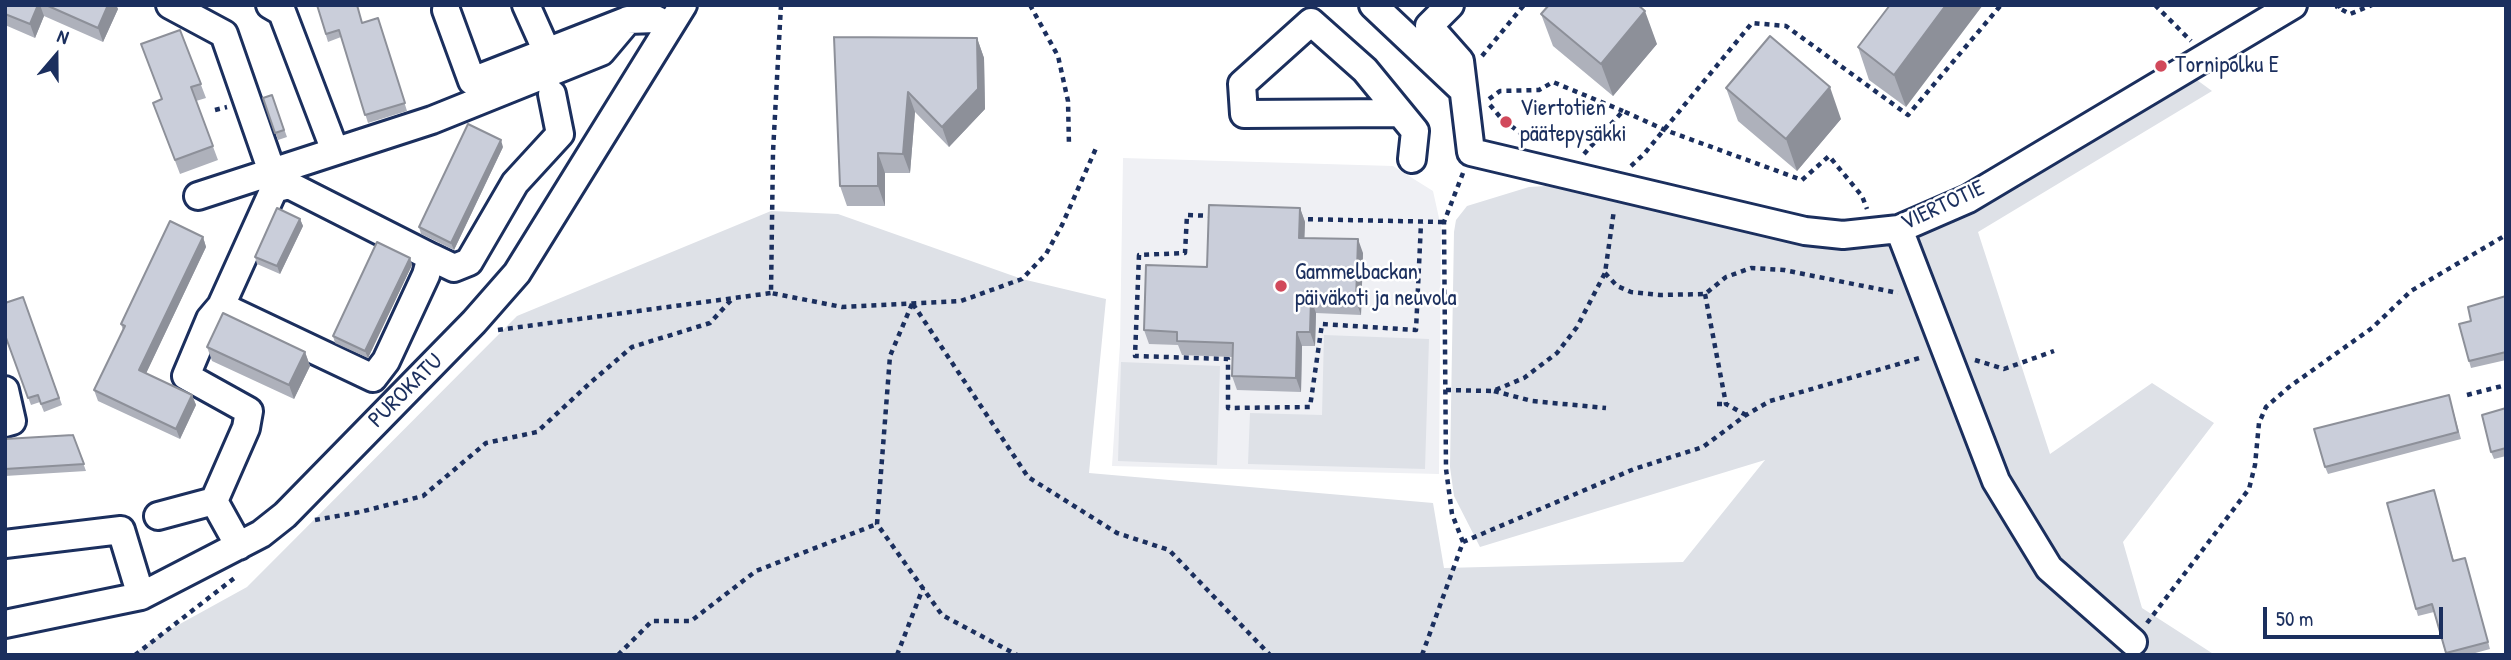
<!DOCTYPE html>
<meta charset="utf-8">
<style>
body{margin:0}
#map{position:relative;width:2511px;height:660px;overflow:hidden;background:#fff;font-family:"Patrick Hand",sans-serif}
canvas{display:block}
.frame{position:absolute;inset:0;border:7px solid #1b2f5e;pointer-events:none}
.north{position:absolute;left:21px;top:21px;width:70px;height:70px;-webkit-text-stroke:5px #fff;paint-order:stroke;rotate:20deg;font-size:19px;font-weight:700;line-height:28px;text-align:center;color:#1b2f5e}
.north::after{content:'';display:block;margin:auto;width:24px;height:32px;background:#1b2f5e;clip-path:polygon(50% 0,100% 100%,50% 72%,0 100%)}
.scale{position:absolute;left:2263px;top:607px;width:180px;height:32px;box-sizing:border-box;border:4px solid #1b2f5e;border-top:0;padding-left:9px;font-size:21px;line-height:24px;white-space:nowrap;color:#1b2f5e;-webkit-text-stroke:5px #fff;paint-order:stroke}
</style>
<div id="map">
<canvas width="2511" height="660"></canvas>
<div class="frame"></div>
<div class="north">N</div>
<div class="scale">50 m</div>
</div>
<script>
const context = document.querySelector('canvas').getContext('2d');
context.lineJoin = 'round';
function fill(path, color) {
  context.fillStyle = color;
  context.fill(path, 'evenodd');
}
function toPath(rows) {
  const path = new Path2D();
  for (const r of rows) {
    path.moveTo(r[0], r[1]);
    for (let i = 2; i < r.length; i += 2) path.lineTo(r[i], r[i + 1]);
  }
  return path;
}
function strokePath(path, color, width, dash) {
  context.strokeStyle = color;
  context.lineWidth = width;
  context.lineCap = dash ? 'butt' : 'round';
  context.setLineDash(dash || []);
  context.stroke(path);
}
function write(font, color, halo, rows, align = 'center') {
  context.font = font + ' "Patrick Hand",sans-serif';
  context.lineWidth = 5;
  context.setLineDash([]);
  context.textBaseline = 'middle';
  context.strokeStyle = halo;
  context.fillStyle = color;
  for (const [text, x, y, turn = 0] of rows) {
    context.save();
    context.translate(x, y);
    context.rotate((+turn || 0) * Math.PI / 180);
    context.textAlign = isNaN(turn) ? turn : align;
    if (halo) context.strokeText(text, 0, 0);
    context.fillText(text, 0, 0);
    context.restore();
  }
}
const built = toPath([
 [1123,158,1393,166,1433,191,1441,227,1439,474,1112,466,1120,344]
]);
const green = toPath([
 [2197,80,2212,91,1978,232,2050,454,2152,383,2214,423,2123,542,2142,608,2215,655,133,655,160,635,247,587,517,316,771,211,838,214,1022,279,1106,299,1089,473,1433,503,1444,568,1683,562,1765,460,1480,547,1454,496,1450,467,1454,232,1456,220,1467,206,1529,187,1546,186,1606,197,1896,239,1946,226],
 [1324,335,1429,339,1425,469,1248,464,1250,413,1322,415],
 [1121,362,1220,366,1217,465,1118,461]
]);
const path = toPath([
 [781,5,773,152,771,293,842,307,961,301,1022,279,1046,254,1062,225,1097,146],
 [1030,5,1058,56,1068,101,1069,146],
 [2155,5,2191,41],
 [2341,5,2337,7,2350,14,2372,5],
 [1482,56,1524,5],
 [1489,99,1500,91,1539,90,1553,82,1623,111],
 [1490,105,1501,118,1528,139],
 [215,110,227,107],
 [1584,154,1623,111,1665,130,1802,180,1829,156,1862,196,1867,209],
 [1631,166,1644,154,1752,23,1786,26,1908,115,2001,5],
 [1463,173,1444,222,1446,469,1452,514,1463,542],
 [1213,216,1187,215,1185,253,1139,255,1135,356,1228,359,1228,408,1310,407,1322,324,1416,330,1421,223],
 [1298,219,1444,222],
 [1605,273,1617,286,1631,292,1660,295,1705,294,1726,277,1751,268,1784,270,1898,293],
 [1705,294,1726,404,1746,415],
 [912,304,890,356,877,524,942,615,1017,655],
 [913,304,1028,477,1117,533,1169,550,1270,655],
 [498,330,771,293],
 [1975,360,2004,369,2054,351],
 [1446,390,1493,391,1524,378,1557,353,1577,327,1605,273,1614,210],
 [1494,391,1532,401,1606,408],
 [2467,395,2506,385],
 [1717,404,1726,404],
 [315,520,360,512,423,496,486,443,537,432,590,383,632,347,710,323,732,299],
 [2147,623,2249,489,2255,465,2259,423,2266,407,2289,387,2372,328,2411,291,2506,235],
 [135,655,237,576],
 [618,655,652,621,691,621,756,571,877,524],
 [897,655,923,588],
 [1422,655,1463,542,1634,469,1703,447,1746,415,1770,401,1923,357]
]);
const minor = toPath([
 [170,5,224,34,272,172],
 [270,5,282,12,335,151],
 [526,5,547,52],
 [1373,5,1463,90],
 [1450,5,1429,26,1460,61,1471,152,1805,231,1843,235,1899,229,1968,199,2293,5],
 [446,10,472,81,628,20,655,19,669,26],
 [1399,113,1244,114,1242,84,1311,22,1365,70,1415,131,1412,159],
 [198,196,432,120,601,52,628,20],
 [1899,229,1996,481,2049,568,2133,642],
 [431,257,454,268,469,262,515,183,560,134,552,94],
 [5,390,12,421,5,423],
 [214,501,246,428,249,411,186,376,210,319,221,306,373,378,386,361,426,275,431,257,289,185,274,189,221,306],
 [158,516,214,501,239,546],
 [5,544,121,530,141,596],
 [5,624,141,596,261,534,285,515,474,322,517,273,683,5]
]);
const wall = toPath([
 [5,5,116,5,118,9,103,42,44,16,35,38,5,25],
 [317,5,363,23,378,18,407,111,368,123,341,37,328,42],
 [1890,5,1906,107,1869,80,1858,47],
 [1541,14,1657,44,1613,96,1553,46],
 [180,30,206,98,196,101,218,160,180,174,153,103,162,99],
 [834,37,977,38,984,58,985,109,949,147,915,112,910,173,885,173,885,206,847,206,840,186],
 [1726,88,1841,119,1797,171,1738,121],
 [272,95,287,137,278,140,263,98],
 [503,147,454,250,421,234,419,227],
 [1300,208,1305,222,1304,238,1363,253,1361,315,1316,313,1315,346,1302,346,1301,392,1237,390,1232,376,1233,357,1182,355,1178,345,1149,344,1144,330,1207,267],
 [300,219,303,226,280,274,257,264,255,257],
 [203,237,206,247,146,373,192,395,196,405,180,439,98,401,94,390,123,330,121,324],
 [410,258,412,265,368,358,335,343,333,336],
 [2506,296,2506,360,2471,368,2469,361,2471,321],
 [23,297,62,405,44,412,40,402,31,405,5,335],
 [207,347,305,352,310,366,294,399,212,361],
 [2449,395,2461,439,2328,474,2325,467],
 [2506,408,2506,456,2494,459,2491,452],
 [73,435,86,471,5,476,5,439],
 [2436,497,2454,561,2465,558,2467,565,2490,649,2468,655,2446,655,2434,612,2418,616,2416,609]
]);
const shadedWall = toPath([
 [38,5,40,5,44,16,35,38,30,24],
 [108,5,116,5,118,9,103,42,98,28],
 [1946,5,1983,5,1906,107,1894,75],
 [1645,11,1657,44,1613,96,1601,64],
 [977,38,984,58,985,109,949,147,942,127],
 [1830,87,1841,119,1797,171,1786,139],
 [908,92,915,112,910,173,903,154],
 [501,140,503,147,454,250,451,243],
 [878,153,885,173,885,206,878,186],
 [1300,208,1305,222,1304,252,1299,238],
 [300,219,303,226,280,274,277,266],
 [203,237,206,247,143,380,139,370],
 [1358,239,1363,253,1361,315,1356,301],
 [410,258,412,265,368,358,365,351],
 [1311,299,1316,313,1315,346,1310,332],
 [1297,332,1302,346,1301,392,1296,378],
 [305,352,310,366,294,399,289,385],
 [192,395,196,405,180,439,176,429]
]);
const building = toPath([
 [5,5,38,5,30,24,5,14,5,5],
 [46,5,108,5,98,28,46,5],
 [317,5,357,5,362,23,378,18,405,103,365,115,339,30,326,34,317,5],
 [1549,5,1638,5,1645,11,1601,64,1541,14,1549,5],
 [1890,5,1946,5,1894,75,1858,47,1890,5],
 [180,30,201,84,191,87,213,146,175,160,153,103,162,99,141,44,180,30],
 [1770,36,1830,87,1786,139,1726,88,1770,36],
 [834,37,977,38,978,89,942,127,908,92,903,154,878,153,878,186,840,186,834,37],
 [272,95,284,130,275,133,263,98,272,95],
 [468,124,501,140,451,243,419,227,468,124],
 [1209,205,1300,208,1299,238,1358,239,1356,301,1311,299,1310,332,1297,332,1296,378,1232,376,1233,343,1177,341,1177,332,1144,330,1146,265,1207,267,1209,205],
 [277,208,300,219,277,266,255,257,277,208],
 [170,221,203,237,139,370,192,395,176,429,94,390,125,326,121,324,170,221],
 [377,242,410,258,365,351,333,336,377,242],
 [2506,296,2506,352,2469,361,2459,324,2471,321,2468,307,2506,296],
 [23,297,59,398,41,404,38,395,28,398,5,335,5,303,23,297],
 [223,313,305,352,289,385,207,347,223,313],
 [2449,395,2458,432,2325,467,2314,429,2449,395],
 [2506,408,2506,448,2491,452,2482,415,2506,408],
 [73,435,84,464,5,469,5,439,73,435],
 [2434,490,2453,561,2465,558,2488,642,2446,653,2432,604,2416,609,2387,503,2434,490]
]);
const markers = [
 [2161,66,7,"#d1495b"],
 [1506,122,7,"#d1495b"],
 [1281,286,7,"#d1495b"]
];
const poiNames = [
 ["Tornipolku E",2175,66],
 ["Viertotien",1520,109],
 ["päätepysäkki",1520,135],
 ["Gammelbackan",1295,273],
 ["päiväkoti ja neuvola",1295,299]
];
const streetNames = [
 ["VIERTOTIE",1943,206,-25],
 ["PUROKATU",406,391,-45]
];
fill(built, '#eff0f4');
fill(green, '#dee1e7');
strokePath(minor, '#1b2f5e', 32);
strokePath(path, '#1b2f5e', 4.5, [5, 5]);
strokePath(minor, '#fff', 26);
fill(wall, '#aeb1bb');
fill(shadedWall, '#8d9099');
fill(building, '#caceda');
strokePath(building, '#8d9099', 2);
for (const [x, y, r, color] of markers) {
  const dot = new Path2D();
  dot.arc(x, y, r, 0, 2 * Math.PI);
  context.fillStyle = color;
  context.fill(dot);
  strokePath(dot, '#fff', 2.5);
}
write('23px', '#1b2f5e', '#fff', poiNames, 'left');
write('23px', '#1b2f5e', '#fff', streetNames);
</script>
